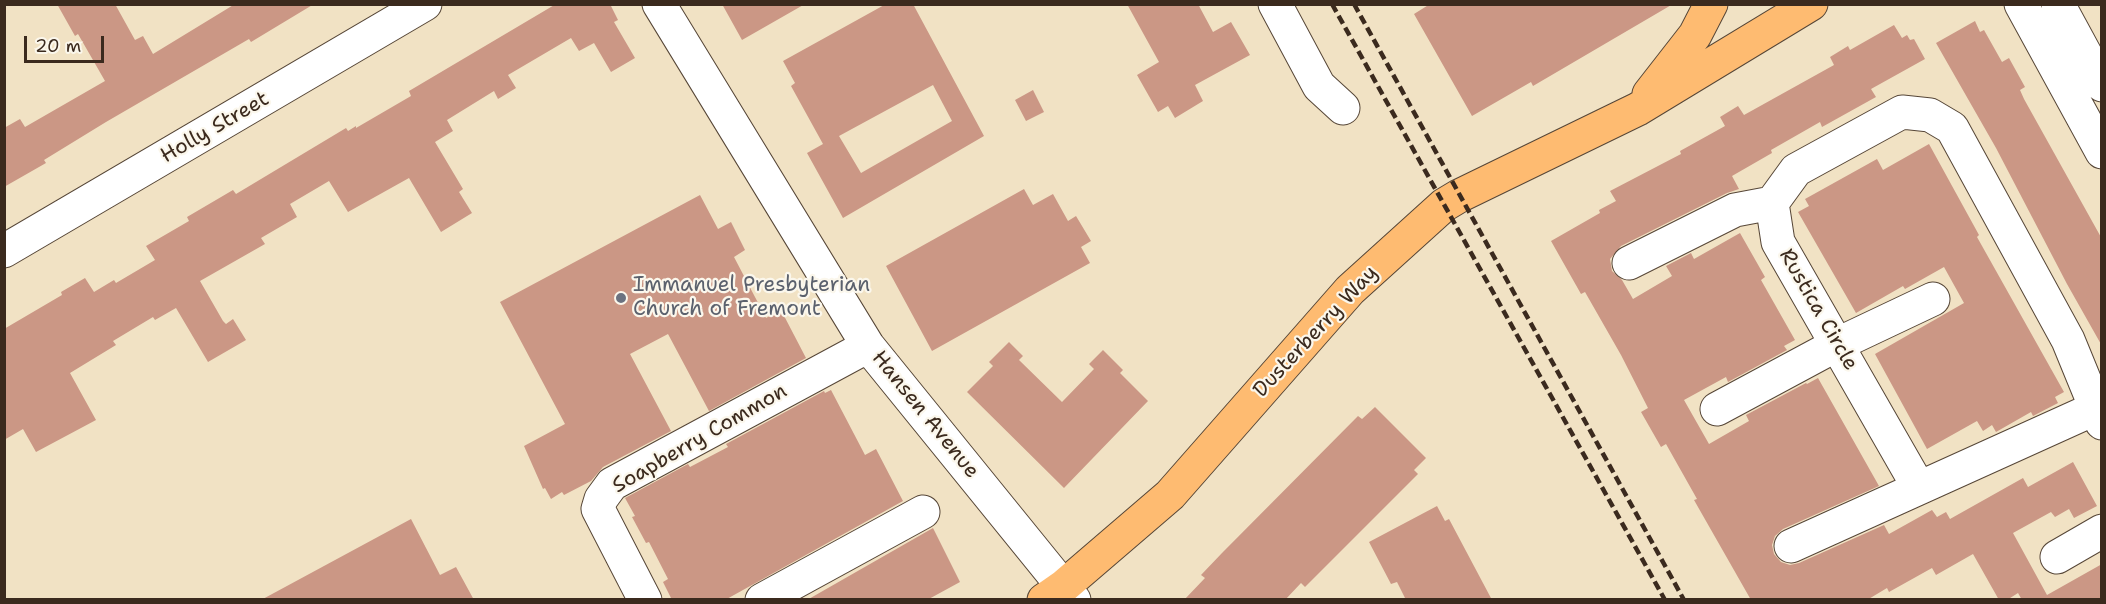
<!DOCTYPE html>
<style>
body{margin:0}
#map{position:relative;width:2106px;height:604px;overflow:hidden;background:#f1e2c4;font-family:"Shantell Sans",sans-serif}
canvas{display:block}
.frame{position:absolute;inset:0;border:6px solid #3b2a1e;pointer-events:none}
.scale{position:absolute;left:24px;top:36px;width:80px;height:27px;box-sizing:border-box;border:3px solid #3b2a1e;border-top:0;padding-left:8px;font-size:18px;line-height:21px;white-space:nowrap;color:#3b2a1e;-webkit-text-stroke:4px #fbf7ec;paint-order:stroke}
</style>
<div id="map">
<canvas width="2106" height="604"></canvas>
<div class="frame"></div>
<div class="scale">20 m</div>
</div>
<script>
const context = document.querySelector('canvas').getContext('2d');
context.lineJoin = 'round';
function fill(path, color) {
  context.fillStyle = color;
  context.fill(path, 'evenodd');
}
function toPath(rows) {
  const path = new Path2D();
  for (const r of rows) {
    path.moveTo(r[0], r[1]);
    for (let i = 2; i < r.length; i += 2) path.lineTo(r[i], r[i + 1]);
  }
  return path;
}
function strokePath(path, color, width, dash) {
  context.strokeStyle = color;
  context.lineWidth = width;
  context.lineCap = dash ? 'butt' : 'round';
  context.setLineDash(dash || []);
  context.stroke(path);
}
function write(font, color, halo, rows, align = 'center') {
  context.font = font + ' "Shantell Sans",sans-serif';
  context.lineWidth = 4.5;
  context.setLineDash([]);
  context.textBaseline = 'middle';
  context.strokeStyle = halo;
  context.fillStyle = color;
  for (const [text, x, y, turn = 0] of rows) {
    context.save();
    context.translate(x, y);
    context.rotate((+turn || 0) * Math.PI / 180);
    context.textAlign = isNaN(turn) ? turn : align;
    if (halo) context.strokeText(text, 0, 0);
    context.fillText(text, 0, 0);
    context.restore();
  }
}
const building = toPath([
 [57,4,115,4,135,40,143,36,153,54,235,4,314,4,251,42,249,39,106,122,44,160,46,163,4,187,4,128,20,119,25,127,105,81,78,34,75,36],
 [556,4,610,4,618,20,614,22,635,58,611,72,594,43,579,51,571,38,508,75,516,88,498,99,494,91,447,120,453,131,435,142,463,189,459,192,472,213,441,232,409,178,348,212,329,181,290,204,297,217,261,238,265,244,200,281,223,321,226,324,233,319,246,340,208,362,176,308,155,320,153,317,113,341,116,345,70,373,96,420,36,452,23,429,4,440,4,329,62,295,61,292,85,278,94,292,114,280,116,283,155,260,146,246,189,221,187,217,233,190,236,194,346,128,348,131,356,126,356,128,411,96,409,91],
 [722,4,805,4,742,40],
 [886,4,913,4,984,136,843,218,807,153,823,144,791,86,795,83,783,61],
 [933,85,952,121,861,173,839,136],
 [1127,4,1198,4,1213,32,1231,22,1250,55,1195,85,1203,101,1175,118,1168,106,1158,112,1137,75,1159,62],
 [1430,4,1673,4,1533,86,1531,82,1472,116,1414,14],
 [1975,21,1980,32,1984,30,2002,62,2009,58,2025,87,2020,90,2024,99,2102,239,2102,346,2067,284,1996,148,1936,43],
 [1894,25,1902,38,1907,35,1910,40,1914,39,1925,59,1871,89,1876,97,1822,127,1820,122,1771,150,1772,153,1732,176,1739,189,1727,193,1621,246,1610,259,1612,271,1622,280,1633,299,1672,276,1666,266,1691,253,1694,259,1740,233,1765,277,1761,280,1795,340,1784,346,1787,350,1728,382,1726,377,1684,400,1709,444,1749,421,1746,415,1806,383,1807,384,1818,378,1879,486,1783,529,1775,536,1772,545,1774,554,1781,562,1790,565,1799,563,1884,525,1889,534,1932,510,1937,517,1946,512,1950,519,2023,478,2028,487,2073,462,2097,506,2074,518,2069,509,2055,517,2051,512,2013,533,2047,595,2102,564,2102,600,2022,600,2018,593,2007,600,1999,600,1973,554,1936,575,1932,568,1889,592,1887,588,1867,600,1751,600,1694,500,1697,499,1666,444,1661,447,1641,412,1648,408,1621,355,1585,292,1581,294,1551,241,1600,213,1599,210,1616,201,1610,191,1681,154,1680,151,1725,126,1720,117,1738,106,1744,115,1834,65,1830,57,1848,46,1850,50],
 [1033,90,1044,112,1026,121,1015,100],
 [1929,144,1979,235,1977,237,2064,392,2055,397,2058,403,2033,416,2031,412,1996,432,1992,425,1983,431,1977,421,1927,449,1875,354,1964,303,1944,267,1905,289,1903,286,1856,313,1798,212,1809,206,1805,199,1877,159,1883,170],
 [1024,189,1033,205,1053,194,1068,221,1076,216,1091,241,1081,247,1090,263,932,351,886,266],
 [700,195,718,229,731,222,745,250,734,257,766,318,781,310,806,358,709,411,668,334,630,354,671,431,603,467,591,481,564,495,562,492,551,499,545,488,543,489,524,446,565,424,500,302],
 [1009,342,1023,356,1019,360,1062,402,1094,369,1089,364,1103,350,1123,370,1120,373,1148,401,1064,488,967,392,993,366,989,362],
 [831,390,865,455,876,449,903,501,725,600,672,600,663,582,668,579,649,542,646,543,632,517,635,516,625,498,688,464,690,467,728,447,726,444,824,391,825,393],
 [1375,407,1426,458,1414,470,1418,474,1305,587,1301,583,1285,600,1184,600,1205,578,1201,575,1222,553,1358,416,1362,419],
 [1437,506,1445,521,1449,519,1492,600,1406,600,1397,582,1391,584,1369,542],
 [411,519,440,575,456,567,474,600,261,600],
 [933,528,960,582,927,600,807,600]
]);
const minor = toPath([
 [659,4,868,346,1074,600],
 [1275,4,1319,86,1343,108],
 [2021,4,2102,152],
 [2058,4,2102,85],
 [4,251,425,4],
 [1629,263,1735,210,1772,203],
 [1717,409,1838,344,1933,299],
 [1919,488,1778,242,1772,203,1796,170,1902,112,1930,115,1952,128,2068,340,2102,423],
 [1791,546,2094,409],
 [2057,557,2102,531],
 [645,600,598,509,601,499,612,484,868,346],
 [762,600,923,512]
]);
const major = toPath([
 [1649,94,1695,35,1711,4],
 [1044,600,1064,586,1170,495,1350,290,1444,205,1459,196,1638,109,1811,4]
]);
const rail = toPath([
 [1332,4,1665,600],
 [1354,4,1684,600]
]);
const markers = [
 [621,298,6,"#6b7280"]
];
const streetNames = [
 ["Holly Street",215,128,-30],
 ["Rustica Circle",1818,310,60],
 ["Dusterberry Way",1316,332,-47],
 ["Hansen Avenue",925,415,51],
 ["Soapberry Common",700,439,-30]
];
const worshipNames = [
 ["Immanuel Presbyterian",633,286],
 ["Church of Fremont",633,310]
];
fill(building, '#cb9785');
strokePath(minor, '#564637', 35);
strokePath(major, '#564637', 35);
strokePath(minor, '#fff', 33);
strokePath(major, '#febb71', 33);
strokePath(rail, '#3b2a1e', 4.5, [9, 4.5]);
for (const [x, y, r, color] of markers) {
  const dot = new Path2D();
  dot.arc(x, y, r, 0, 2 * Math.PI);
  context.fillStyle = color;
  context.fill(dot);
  strokePath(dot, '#fbf7ec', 2);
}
write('21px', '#3b2a1e', '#fbf7ec', streetNames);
write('21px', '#5b616d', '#fbf7ec', worshipNames, 'left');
</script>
